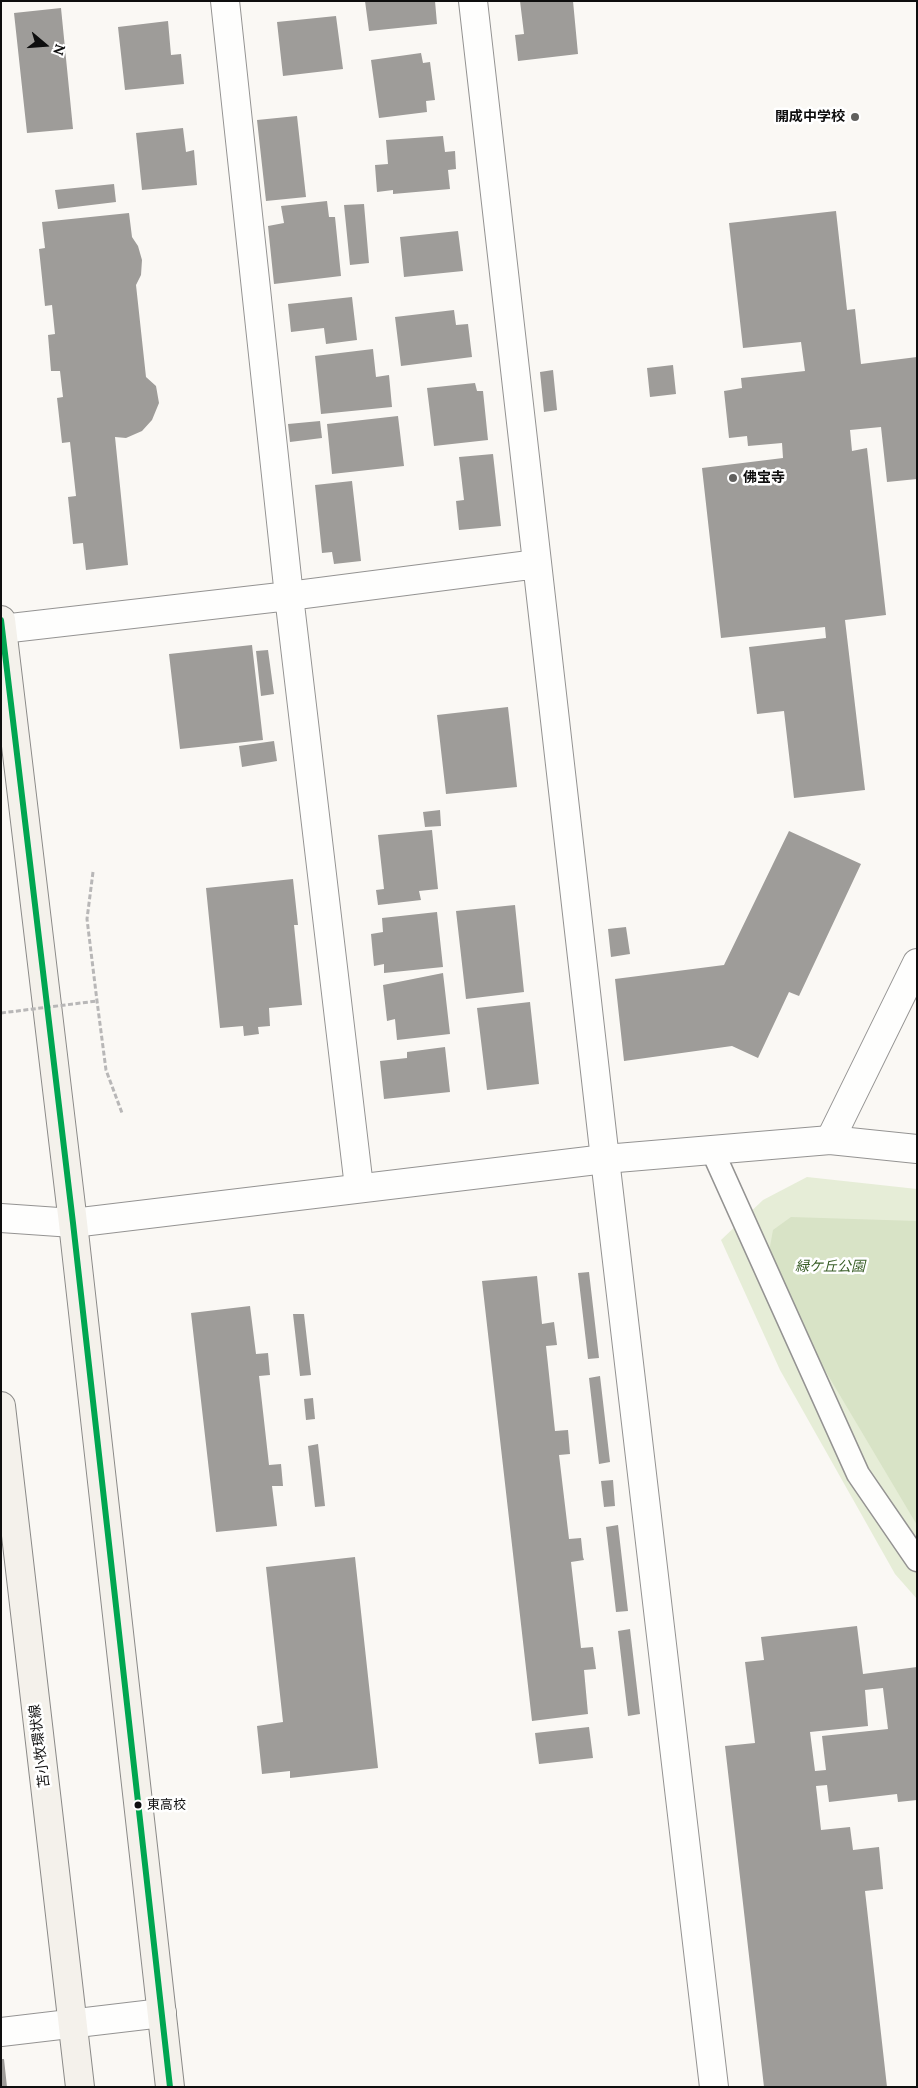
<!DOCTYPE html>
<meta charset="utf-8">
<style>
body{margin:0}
#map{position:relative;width:918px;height:2088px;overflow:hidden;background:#faf8f4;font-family:Lora,serif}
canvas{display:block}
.frame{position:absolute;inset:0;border:2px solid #0e0e0e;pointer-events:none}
.north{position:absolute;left:20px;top:20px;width:50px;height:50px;-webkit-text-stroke:4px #fff;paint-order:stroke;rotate:108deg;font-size:14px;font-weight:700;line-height:20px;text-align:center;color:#0e0e0e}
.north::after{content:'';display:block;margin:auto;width:18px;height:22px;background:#0e0e0e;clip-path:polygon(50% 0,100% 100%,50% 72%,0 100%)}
</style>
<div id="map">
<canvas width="918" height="2088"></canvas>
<div class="frame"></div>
<div class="north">N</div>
</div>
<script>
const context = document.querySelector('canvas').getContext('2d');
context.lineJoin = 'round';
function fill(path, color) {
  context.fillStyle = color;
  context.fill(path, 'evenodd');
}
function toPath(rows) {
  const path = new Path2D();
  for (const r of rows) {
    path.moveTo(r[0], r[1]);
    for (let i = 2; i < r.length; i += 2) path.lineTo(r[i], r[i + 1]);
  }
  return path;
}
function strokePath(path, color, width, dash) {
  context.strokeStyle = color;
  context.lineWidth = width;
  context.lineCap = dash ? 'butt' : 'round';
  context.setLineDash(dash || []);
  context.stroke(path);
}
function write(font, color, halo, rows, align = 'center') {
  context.font = font + ' Lora,"Noto Sans JP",serif';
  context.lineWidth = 5;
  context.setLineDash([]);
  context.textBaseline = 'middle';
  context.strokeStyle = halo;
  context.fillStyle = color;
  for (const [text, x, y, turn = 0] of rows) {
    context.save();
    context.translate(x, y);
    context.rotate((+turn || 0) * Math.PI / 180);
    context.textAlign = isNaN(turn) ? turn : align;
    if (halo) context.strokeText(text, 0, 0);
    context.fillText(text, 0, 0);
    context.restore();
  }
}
const green = toPath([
 [807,1177,917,1189,917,1599,895,1574,780,1370,721,1240,763,1200]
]);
const forest = toPath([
 [791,1217,917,1221,917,1525,813,1350,769,1252,773,1230]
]);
const building = toPath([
 [365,1,435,1,437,24,369,31],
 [520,1,573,1,578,54,518,61,515,35,524,34],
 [61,8,73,129,27,133,14,13],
 [336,16,343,69,283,76,277,22],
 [168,21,171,55,181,54,184,84,125,90,118,27],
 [421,53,423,63,430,62,435,100,426,101,427,112,379,118,371,60],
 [297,116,306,197,266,201,257,120],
 [183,128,186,152,194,150,197,185,142,190,136,133],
 [443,136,445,152,455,151,456,169,448,170,450,189,393,194,393,190,377,192,375,165,388,164,386,140],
 [114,184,116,202,58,209,55,190],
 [327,201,329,217,335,217,341,276,274,284,268,226,284,223,281,206],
 [364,204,369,263,350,265,344,205],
 [836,211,847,310,855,309,861,364,917,357,917,479,887,482,881,427,850,430,852,451,867,448,886,615,845,620,865,790,794,798,784,711,757,714,749,647,826,638,825,627,721,638,702,468,783,458,782,443,748,446,747,436,729,438,724,391,742,388,741,378,805,371,801,342,743,348,729,223],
 [129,213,132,237,138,246,142,260,141,275,136,285,146,377,156,386,159,403,152,420,142,431,126,438,115,437,128,565,86,570,83,543,73,544,68,497,76,496,70,442,62,443,57,398,63,397,60,371,51,371,48,335,55,334,52,305,45,306,39,249,45,248,42,222],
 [458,231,463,271,404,277,400,237],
 [352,297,357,340,326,344,324,328,291,332,288,304],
 [454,310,456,325,468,324,472,357,401,366,395,317],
 [373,349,376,377,389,375,392,407,321,414,315,356],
 [673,365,676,394,650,397,647,368],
 [553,370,557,410,544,412,540,372],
 [475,383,477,391,483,391,488,440,434,446,427,388],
 [398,416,404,466,332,474,327,424],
 [320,421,322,438,290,442,288,424],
 [493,454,501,526,459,530,456,501,464,500,459,457],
 [352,481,361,561,334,564,332,552,322,553,315,485],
 [252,645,263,740,180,749,169,654],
 [268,650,274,694,261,696,256,651],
 [508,707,517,787,446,794,437,715],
 [274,741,277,761,242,767,239,746],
 [440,810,441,826,425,827,423,812],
 [432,830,438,889,419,891,421,900,378,905,376,890,384,889,378,835],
 [789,831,861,864,799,996,789,992,758,1058,732,1046,624,1061,615,979,724,965],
 [293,879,298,925,294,925,302,1005,269,1008,270,1026,258,1027,259,1034,244,1036,243,1026,220,1028,206,888],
 [515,905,524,992,466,999,456,911],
 [437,912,443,967,384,973,384,964,374,966,371,934,383,932,382,918],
 [626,927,630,954,611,957,608,929],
 [443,973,450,1034,397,1040,395,1019,387,1021,383,985],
 [530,1002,539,1084,487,1090,477,1008],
 [445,1047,450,1092,384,1099,380,1061,407,1058,407,1052],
 [589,1272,599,1358,588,1359,578,1273],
 [537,1276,542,1324,554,1322,557,1345,546,1346,555,1431,568,1430,570,1454,559,1455,569,1539,581,1538,583,1557,584,1560,571,1562,581,1648,593,1647,596,1669,584,1670,588,1714,532,1721,482,1281],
 [250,1306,256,1354,268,1353,270,1375,259,1376,269,1465,281,1464,283,1486,272,1486,277,1526,216,1532,191,1313],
 [293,1314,304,1314,311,1375,300,1376],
 [600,1376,610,1462,599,1464,589,1378],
 [313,1398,315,1419,306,1420,304,1399],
 [318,1444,325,1506,315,1507,308,1446],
 [613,1480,615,1506,604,1507,601,1481],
 [618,1525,628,1611,616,1612,606,1527],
 [355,1557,378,1768,290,1778,290,1771,262,1774,257,1726,283,1722,266,1567],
 [857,1626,863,1674,917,1667,917,1800,898,1802,897,1794,829,1802,827,1785,816,1786,821,1830,850,1827,853,1850,879,1847,883,1889,865,1891,887,2087,764,2087,725,1746,755,1743,745,1662,764,1660,761,1637],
 [883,1688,888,1729,822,1736,826,1770,815,1771,810,1732,868,1726,865,1690],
 [630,1629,640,1714,628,1716,618,1631],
 [589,1727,593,1758,539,1764,535,1733],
 [1,2059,4,2059,7,2087,1,2087]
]);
const path = toPath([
 [93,872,87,919,97,1001,106,1070,122,1113]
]);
const service = toPath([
 [712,1150,858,1474,917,1560]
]);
const minor = toPath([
 [225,1,289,596,359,1187],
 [473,1,605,1159,714,2087],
 [2,629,289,596,537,564],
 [830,1140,917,963],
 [1,2032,162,2013]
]);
const tertiary = toPath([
 [1,1218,73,1223,605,1159,830,1140,917,1149]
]);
const secondary = toPath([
 [1,620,73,1223,170,2087],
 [1,1406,80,2087]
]);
const pathBridge = toPath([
 [1,1013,97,1001]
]);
const bus1 = toPath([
 [1,620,73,1223,170,2087]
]);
const markers = [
 [855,117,5,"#61605e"],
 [733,478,5,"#61605e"],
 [138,1805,4.5,"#0e0e0e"]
];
const busNames = [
 ["東高校",147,1805]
];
const poiNames = [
 ["開成中学校",845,117],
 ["佛宝寺",743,478,"left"]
];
const parkNames = [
 ["緑ケ丘公園",830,1267]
];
const streetNames = [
 ["苫小牧環状線",40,1746,-97]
];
fill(green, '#e6edd7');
fill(forest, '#d8e3c6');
fill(building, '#9e9c99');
strokePath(service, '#949392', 25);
strokePath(minor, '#949392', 30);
strokePath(tertiary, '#949392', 30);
strokePath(secondary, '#8b8a88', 30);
strokePath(path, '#b8b7b7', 3, [5, 2.5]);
strokePath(service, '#fefefd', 22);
strokePath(minor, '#fefefd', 28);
strokePath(tertiary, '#fefefd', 28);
strokePath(secondary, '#f4f1eb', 28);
strokePath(pathBridge, '#b8b7b7', 3, [5, 2.5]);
strokePath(bus1, '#00a651', 6);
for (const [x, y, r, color] of markers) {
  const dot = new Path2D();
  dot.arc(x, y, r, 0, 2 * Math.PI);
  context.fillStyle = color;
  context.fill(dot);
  strokePath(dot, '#fff', 2);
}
write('13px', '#0e0e0e', '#fff', busNames, 'left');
write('bold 14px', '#0e0e0e', '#fff', poiNames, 'right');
write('italic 14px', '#395e27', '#fff', parkNames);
write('14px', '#0e0e0e', '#fff', streetNames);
</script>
